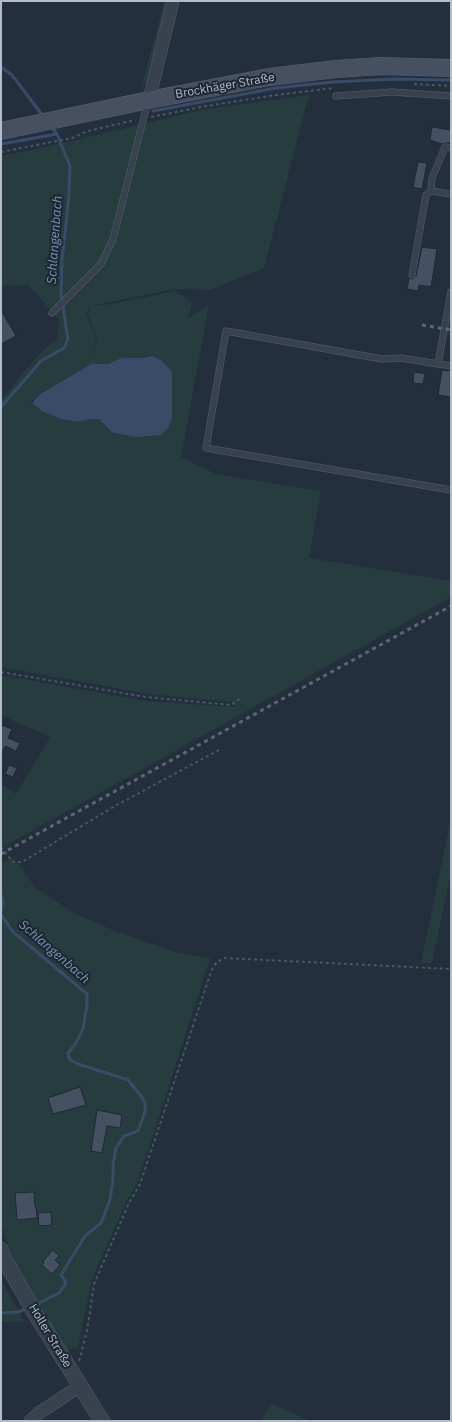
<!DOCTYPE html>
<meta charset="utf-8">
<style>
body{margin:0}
#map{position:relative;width:452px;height:1422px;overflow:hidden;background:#242f3e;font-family:"IBM Plex Sans",sans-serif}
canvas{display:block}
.frame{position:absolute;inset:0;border:2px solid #b4bcc9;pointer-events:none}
</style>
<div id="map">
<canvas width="452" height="1422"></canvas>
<div class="frame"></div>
</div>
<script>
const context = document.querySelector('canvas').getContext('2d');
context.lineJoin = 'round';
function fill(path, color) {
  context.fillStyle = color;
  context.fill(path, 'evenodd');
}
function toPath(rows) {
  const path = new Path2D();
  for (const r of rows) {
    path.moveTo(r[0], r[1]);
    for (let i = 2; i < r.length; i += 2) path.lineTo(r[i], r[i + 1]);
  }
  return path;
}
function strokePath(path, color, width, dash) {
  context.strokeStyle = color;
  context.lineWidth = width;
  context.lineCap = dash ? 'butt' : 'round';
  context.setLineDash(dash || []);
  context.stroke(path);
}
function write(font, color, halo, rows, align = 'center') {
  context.font = font + ' "IBM Plex Sans",sans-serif';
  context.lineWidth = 4;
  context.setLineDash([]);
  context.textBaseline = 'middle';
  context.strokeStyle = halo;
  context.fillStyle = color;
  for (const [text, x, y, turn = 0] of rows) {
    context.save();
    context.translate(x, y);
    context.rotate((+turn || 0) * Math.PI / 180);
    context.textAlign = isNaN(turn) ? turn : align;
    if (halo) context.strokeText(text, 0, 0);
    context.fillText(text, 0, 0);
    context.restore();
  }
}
const green = toPath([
 [164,1,180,1,160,80,142,85],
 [309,95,264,268,210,290,175,289,90,306,86,314,96,337,92,358,97,338,88,314,91,306,112,304,175,291,192,302,188,319,209,304,181,457,216,474,321,491,309,558,451,581,451,597,1,848,1,784,16,794,50,737,1,715,1,675,146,701,235,707,232,702,148,694,1,667,1,400,39,354,57,339,59,320,29,285,1,286,1,156,42,148,206,109],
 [153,356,112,432,99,419,91,419,78,422,42,411,28,399,32,401,40,393,91,364,108,364,121,358,141,358],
 [451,818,451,873,432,963,421,963],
 [13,857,36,888,74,913,115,931,178,953,210,958,138,1182,126,1202,91,1282,78,1347,65,1350,15,1261,7,1242,1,1221,1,863],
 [1,1279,24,1322,1,1322],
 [272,1404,311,1421,261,1421]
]);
const water = toPath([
 [153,356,162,361,172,372,172,418,168,429,160,435,135,437,112,432,99,419,91,419,78,422,61,419,42,411,32,403,40,394,91,364,108,364,121,358,141,358]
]);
const stream = toPath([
 [1,67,12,75,43,116],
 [153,111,276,88,333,82,394,79,451,80],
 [1,144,57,134],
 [1,407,41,361,64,348,68,339,61,294,62,261,69,195,70,166,57,134,51,126],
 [1,895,3,901,1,912],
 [1,914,12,931,87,994,87,1005,83,1029,76,1043,68,1053,70,1060,78,1064,128,1080,141,1096,145,1103,145,1112,138,1131,124,1136,116,1148,113,1165,113,1180,110,1200,101,1223,85,1236,61,1275,66,1283,59,1293,35,1305],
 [1,1313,18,1312,26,1309]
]);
const building = toPath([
 [432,127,451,130,451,143,445,143,442,144,430,140,432,127],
 [418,162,427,163,422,189,413,187,418,162],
 [422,247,437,249,431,287,419,285,418,291,407,289,409,278,413,279,416,276,422,247],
 [1,310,16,336,1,344,1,310],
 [442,370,451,371,451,397,438,395,442,370],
 [414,372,425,374,423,384,413,383,414,372],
 [1,725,12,729,8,738,20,743,16,751,5,746,1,755,1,725],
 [9,765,17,768,13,777,5,774,9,765],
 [80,1087,86,1105,53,1114,48,1098,80,1087],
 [97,1110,122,1115,120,1128,107,1126,102,1153,91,1151,97,1110],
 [34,1192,35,1207,36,1207,37,1218,17,1220,15,1193,34,1192],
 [51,1212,52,1225,39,1226,38,1213,51,1212],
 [53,1250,59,1256,55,1260,60,1265,52,1274,42,1265,44,1263,43,1261,53,1250]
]);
const path = toPath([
 [414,84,451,86],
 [151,117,206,106,276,95,334,88],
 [1,152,72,138,88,131,135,120],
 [1,672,146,697,231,705,242,697],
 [1,847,13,862,22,862,115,806,219,750],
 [79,1361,87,1331,94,1284,129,1203,140,1184,212,969,217,962,225,958,451,969]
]);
const service = toPath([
 [336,96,392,92,451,96],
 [451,148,445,147,432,178,431,191,451,194],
 [412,275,426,195,431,191],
 [52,313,101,264,113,239,148,101],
 [438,364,451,292],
 [451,366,401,358,382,359,226,331,206,448,451,490]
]);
const minor = toPath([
 [149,100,173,1],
 [30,1421,39,1413,80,1386]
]);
const tertiary = toPath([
 [1,1250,6,1262,35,1313,102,1421]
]);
const secondary = toPath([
 [1,131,149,100,269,77,336,69,381,66,451,68]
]);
const rail = toPath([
 [422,325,451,330],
 [1,854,451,606]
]);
const streetNames = [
 ["Brockhäger Straße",225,86,-10],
 ["Holler Straße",50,1336,59]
];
const waterNames = [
 ["Schlangenbach",55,240,-86],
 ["Schlangenbach",54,952,41]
];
fill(green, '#263c3f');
fill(water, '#394c67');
strokePath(stream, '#394c67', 3);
fill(building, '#455162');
strokePath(building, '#1f2835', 1);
strokePath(service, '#565f6c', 7);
strokePath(minor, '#565f6c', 13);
strokePath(tertiary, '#565f6c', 16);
strokePath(secondary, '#565f6c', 18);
strokePath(path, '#44595c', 2, [3, 3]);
strokePath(service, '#38414e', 6);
strokePath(minor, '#38414e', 12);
strokePath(tertiary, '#38414e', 15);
strokePath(secondary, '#465061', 17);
strokePath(rail, '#5a6575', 3, [4, 4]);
write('12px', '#b4bcc9', '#1d2633', streetNames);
write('italic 13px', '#7c92b1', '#1d2633', waterNames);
</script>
